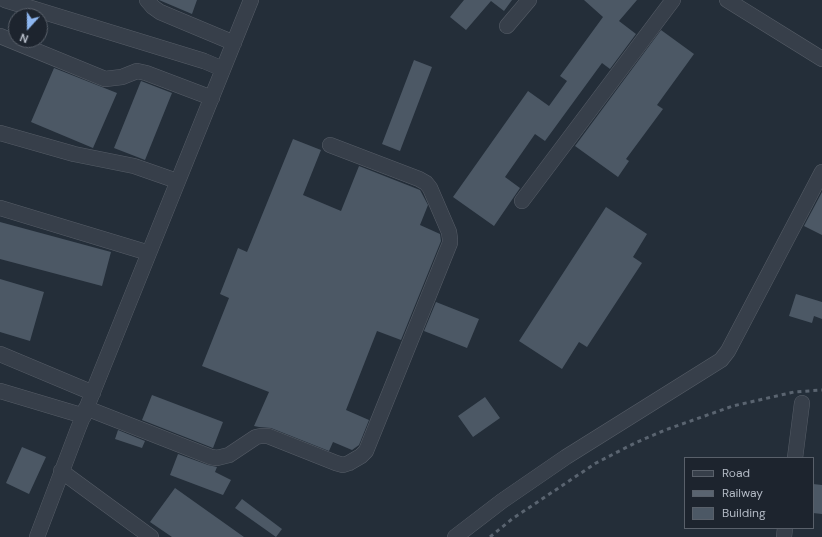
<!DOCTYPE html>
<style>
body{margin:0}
#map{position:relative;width:822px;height:537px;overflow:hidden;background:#242e39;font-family:"DM Sans",sans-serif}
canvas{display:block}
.legend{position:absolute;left:684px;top:457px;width:130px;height:72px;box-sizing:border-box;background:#1d242e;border:1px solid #59606a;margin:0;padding:5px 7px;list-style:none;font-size:12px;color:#b3bac5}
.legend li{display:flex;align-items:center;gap:8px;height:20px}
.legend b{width:20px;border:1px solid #59606a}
.north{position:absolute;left:8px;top:8px;width:40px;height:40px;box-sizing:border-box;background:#1d242e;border:1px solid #59606a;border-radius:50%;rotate:201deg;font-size:11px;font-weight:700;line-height:16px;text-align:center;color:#b3bac5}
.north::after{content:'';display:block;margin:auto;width:14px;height:18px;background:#8db6f0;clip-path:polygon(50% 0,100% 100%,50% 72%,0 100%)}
</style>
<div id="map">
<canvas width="822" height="537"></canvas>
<ul class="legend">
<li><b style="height:5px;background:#373f4a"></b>Road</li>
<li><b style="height:5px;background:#5a6470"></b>Railway</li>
<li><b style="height:11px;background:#4c5865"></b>Building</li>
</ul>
<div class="north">N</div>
</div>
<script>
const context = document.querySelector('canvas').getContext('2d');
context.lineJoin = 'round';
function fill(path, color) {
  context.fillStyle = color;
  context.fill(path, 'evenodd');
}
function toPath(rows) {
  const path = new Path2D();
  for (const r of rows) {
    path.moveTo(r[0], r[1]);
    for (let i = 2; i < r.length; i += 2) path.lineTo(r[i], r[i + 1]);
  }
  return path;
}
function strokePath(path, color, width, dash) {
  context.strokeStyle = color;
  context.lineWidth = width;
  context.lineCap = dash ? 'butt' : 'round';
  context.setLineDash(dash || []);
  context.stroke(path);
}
const building = toPath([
 [159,0,197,0,192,14],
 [464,0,512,0,504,11,491,1,466,30,450,17],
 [584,0,637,0,619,21,636,34,610,69,602,63,545,141,535,134,505,177,520,188,494,226,453,197,528,91,549,106,567,81,560,76,603,17],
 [661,30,694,54,657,105,663,109,626,159,629,161,618,177,575,146],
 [414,60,432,67,400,151,382,144],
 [54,68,117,93,93,148,31,122],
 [141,81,172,93,145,160,114,148],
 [293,139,321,150,303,195,341,211,359,166,420,190,428,205,420,225,440,234,441,241,401,340,377,331,346,410,369,420,359,445,352,450,333,442,329,451,271,428,259,427,254,426,269,392,202,366,229,298,220,294,238,248,247,252],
 [822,192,822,235,804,226],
 [606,207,647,234,633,257,642,263,587,347,579,342,562,369,519,341],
 [0,222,111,252,102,286,0,259],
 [0,279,44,292,30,341,0,332],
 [796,294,822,302,822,319,814,316,812,323,789,316],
 [436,302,479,319,467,348,424,331],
 [152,395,223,422,213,448,142,420],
 [485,397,500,418,473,437,458,416],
 [118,430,145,441,142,448,115,439],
 [22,447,46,457,29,494,6,483],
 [178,454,208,465,217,467,215,472,231,480,223,495,170,475],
 [813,484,822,485,822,514,813,513],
 [175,488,244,537,172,537,150,522],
 [242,499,282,529,276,537,235,508]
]);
const minor = toPath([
 [5,0,204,61,223,69],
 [147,0,153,7,160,12,234,43],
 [727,0,822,59],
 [507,26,529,0],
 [0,36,105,79,122,77,137,71,146,73,212,98],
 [0,133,74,154,134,166,177,181],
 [522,201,673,0],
 [0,208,149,253],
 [0,354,93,393],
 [0,391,84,416],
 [86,408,211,457,217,458,229,455,256,437,261,436,268,436,336,463,343,465,349,463,361,456,366,451,450,243,450,239,449,232,430,188,426,183,419,179,330,145],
 [795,458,802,403],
 [61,471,151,537],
 [37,537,78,429,251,0],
 [455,537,502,501,566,457,721,360,728,351,822,172],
 [784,537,785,528]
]);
const rail = toPath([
 [490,537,512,519,596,463,635,443,665,430,733,406,794,392,822,390]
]);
fill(building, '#4c5865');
strokePath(minor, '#565d67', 16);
strokePath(minor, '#373f4a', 15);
strokePath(rail, '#5a6470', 3, [4, 4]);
</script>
